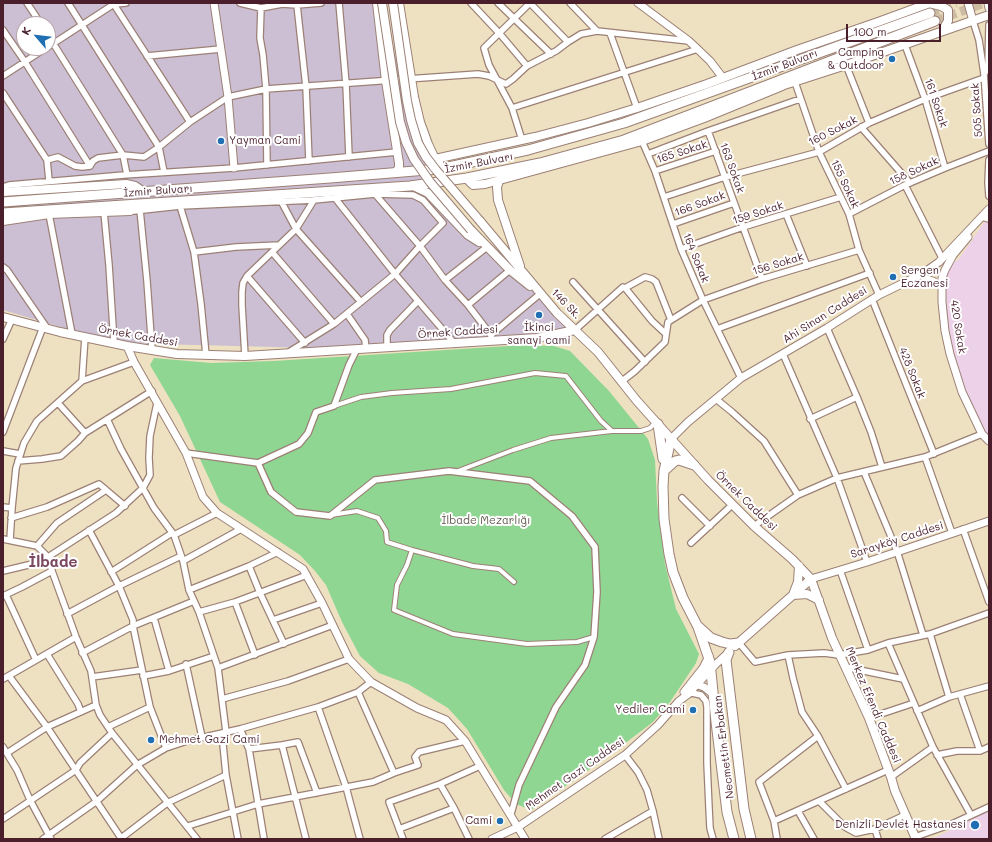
<!DOCTYPE html>
<meta charset="utf-8">
<style>
body{margin:0}
#map{position:relative;width:992px;height:842px;overflow:hidden;background:#eee1c1;font-family:Mali,sans-serif}
canvas{display:block}
.frame{position:absolute;inset:0;border:4px solid #4a1f2b;pointer-events:none}
.north{position:absolute;left:16px;top:16px;width:40px;height:40px;box-sizing:border-box;background:#fff;border:1px solid #b7a5aa;border-radius:50%;rotate:298deg;font-size:11px;font-weight:700;line-height:16px;text-align:center;color:#4a1f2b}
.north::after{content:'';display:block;margin:auto;width:14px;height:18px;background:#1f6fb2;clip-path:polygon(50% 0,100% 100%,50% 72%,0 100%)}
.scale{position:absolute;left:846px;top:24px;width:95px;height:18px;box-sizing:border-box;border:2px solid #4a1f2b;border-top:0;padding-left:5px;font-size:12px;line-height:14px;white-space:nowrap;color:#4a1f2b;-webkit-text-stroke:3px #fff;paint-order:stroke}
</style>
<div id="map">
<canvas width="992" height="842"></canvas>
<div class="frame"></div>
<div class="north">K</div>
<div class="scale">100 m</div>
</div>
<script>
const context = document.querySelector('canvas').getContext('2d');
context.lineJoin = 'round';
function fill(path, color) {
  context.fillStyle = color;
  context.fill(path, 'evenodd');
}
function toPath(rows) {
  const path = new Path2D();
  for (const r of rows) {
    path.moveTo(r[0], r[1]);
    for (let i = 2; i < r.length; i += 2) path.lineTo(r[i], r[i + 1]);
  }
  return path;
}
function strokePath(path, color, width, dash) {
  context.strokeStyle = color;
  context.lineWidth = width;
  context.lineCap = dash ? 'butt' : 'round';
  context.setLineDash(dash || []);
  context.stroke(path);
}
function write(font, color, halo, rows, align = 'center') {
  context.font = font + ' Mali,sans-serif';
  context.lineWidth = 4;
  context.setLineDash([]);
  context.textBaseline = 'middle';
  context.strokeStyle = halo;
  context.fillStyle = color;
  for (const [text, x, y, turn = 0] of rows) {
    context.save();
    context.translate(x, y);
    context.rotate((+turn || 0) * Math.PI / 180);
    context.textAlign = isNaN(turn) ? turn : align;
    if (halo) context.strokeText(text, 0, 0);
    context.fillText(text, 0, 0);
    context.restore();
  }
}
const built = toPath([
 [985,221,989,222,989,441,982,434,950,354,942,302,945,270,951,264,959,259],
 [989,811,989,839,932,839]
]);
const industrial = toPath([
 [3,3,381,3,430,182,575,330,357,349,114,343,3,310],
 [24,24,48,24,48,48,24,48]
]);
const green = toPath([
 [524,345,554,346,570,351,609,391,648,439,655,460,657,502,665,564,676,609,699,654,696,663,670,702,653,722,603,760,531,810,516,804,504,790,467,729,448,708,408,684,379,673,360,656,342,622,326,585,315,571,300,555,220,502,180,416,150,365,154,358,211,363,274,361]
]);
const primaryTunnel = toPath([
 [930,13,956,3],
 [935,21,984,3]
]);
const pedestrian = toPath([
 [920,275,934,280,941,287],
 [334,406,361,397,392,393,451,389,535,373,566,376,601,421,612,431,641,431,650,428,656,422],
 [458,471,513,450,551,438,612,431],
 [331,515,357,511,378,518,386,531,387,542,412,550,407,565,397,585,394,610,453,634,527,644,577,642,594,637],
 [412,550,473,566,499,569,514,582]
]);
const minor = toPath([
 [27,3,41,24],
 [68,3,159,147,164,172],
 [113,3,190,122],
 [240,3,261,8,282,4,297,5,306,87,309,161],
 [339,3,346,84,349,157],
 [471,3,500,34,527,66],
 [498,3,551,54],
 [530,3,568,42],
 [570,3,597,31],
 [297,5,321,3],
 [261,8,260,38,263,55,266,89,267,165],
 [973,21,979,40,984,74,989,144],
 [3,30,25,62,90,166],
 [610,33,637,108],
 [48,35,123,155,127,175],
 [905,45,925,99,945,168],
 [48,47,114,4,126,3],
 [147,56,221,49],
 [846,65,869,123],
 [984,74,988,68,989,25],
 [3,76,46,48],
 [795,82,819,152,849,214,859,250,879,295],
 [3,93,47,160,49,181],
 [512,108,698,49],
 [861,127,910,183],
 [708,131,762,279],
 [522,140,512,108,489,65,484,48,530,3],
 [642,141,655,171,681,249,703,300,741,378],
 [648,154,708,131,800,99],
 [47,160,58,157,75,166,82,167,90,166,93,161,98,158,123,155,144,157,159,147,190,122,228,97,266,89,478,74,489,76,506,84,513,79,527,66,556,51,568,42,581,34,597,31,689,41],
 [989,160,988,183,989,196],
 [655,171,716,151],
 [905,185,942,258],
 [3,187,9,185,124,175,234,168,397,152],
 [375,194,420,246,445,280,468,305,491,335,491,340],
 [664,197,725,177,819,152,869,123,925,99,984,78],
 [335,198,395,274,455,344],
 [281,201,296,229,361,302],
 [180,206,194,252,201,304,206,355],
 [140,210,147,281,152,350],
 [134,211,180,206,314,200,375,194,413,195,423,200,443,223,420,246,395,274,334,324,289,352],
 [104,212,109,265,114,343],
 [49,214,72,334],
 [786,214,807,266],
 [849,214,905,185,945,168,989,151],
 [982,217,989,219],
 [673,224,734,203],
 [681,249,743,227,841,197],
 [194,252,236,247,279,245],
 [272,252,334,324],
 [3,267,7,270,47,328],
 [247,276,305,343],
 [445,280,487,247],
 [573,282,645,362],
 [625,288,645,277,652,279,656,282,671,320],
 [872,299,934,454],
 [468,305,510,270],
 [347,314,365,340,366,349],
 [827,328,857,397,871,432,882,467],
 [717,329,870,273],
 [575,330,623,287,626,289,652,321,666,334],
 [491,335,541,293],
 [3,339,12,319],
 [387,347,387,335,390,330,418,301],
 [783,354,837,478,867,562],
 [245,356,242,305,242,292,243,283,247,276,296,229,314,200],
 [82,381,85,337],
 [621,382,635,371,665,342,668,322,703,300,762,279,859,250],
 [716,399,732,412,764,441,798,495],
 [58,403,85,433],
 [107,419,121,449,154,508,174,535,183,561,189,590,199,612,218,668,226,732],
 [810,419,857,397],
 [3,432,43,327],
 [3,451,20,454],
 [186,453,258,463,271,492,296,512,330,516,375,480,449,471,530,481,572,516,595,547,597,592,594,637,585,665,556,707,519,785,511,814],
 [925,457,952,533],
 [18,461,42,459,61,456,78,441,85,433,152,391],
 [258,463,299,444,308,433,316,412,334,406,349,365,357,349],
 [864,472,897,551,923,635],
 [682,498,710,526],
 [3,507,12,508],
 [11,518,47,507,99,484,125,506],
 [754,526,798,495,837,478,925,457,982,434],
 [963,529,989,602],
 [89,530,119,586,133,620,133,626,150,707,166,748],
 [174,535,217,513],
 [3,539,37,546,48,557,52,571,76,637,91,671,96,705,100,715,112,733,197,839],
 [10,540,12,508,16,468,24,443,37,421,82,381,134,362],
 [691,543,732,505],
 [37,546,57,523,106,490],
 [48,557,116,513,143,488,150,475,149,458,150,436,157,403],
 [183,561,241,529],
 [249,566,260,593,284,644],
 [840,570,868,650,888,643,930,634,989,613],
 [3,571,49,560],
 [111,572,172,533],
 [189,590,249,566,278,552],
 [6,595,36,660],
 [3,596,22,587,52,571],
 [235,602,255,655],
 [199,612,235,602,307,575],
 [67,614,119,586,181,556],
 [154,618,169,671],
 [273,620,322,603],
 [930,634,949,697],
 [739,643,755,662,788,655,824,653,839,655,868,650],
 [888,643,933,747,971,815],
 [82,653,133,626,194,601],
 [47,654,78,704,81,712],
 [788,655,793,678,802,712,818,736,846,789],
 [186,664,202,737],
 [845,667,903,679],
 [218,668,333,625],
 [9,676,47,727,121,838],
 [143,676,169,671,214,656],
 [92,677,142,670],
 [3,679,76,637],
 [358,692,394,773],
 [960,694,980,751],
 [687,695,692,693,701,695,706,701,707,707,707,763,709,808,710,828,713,839],
 [222,699,288,681,349,659],
 [318,707,346,787,360,839],
 [917,711,949,697,989,686],
 [869,718,914,703],
 [108,727,150,707],
 [240,729,249,749,264,839],
 [222,734,226,775,238,839],
 [282,745,298,742,317,793],
 [3,747,17,770,30,800,51,839],
 [249,749,282,745,306,839],
 [7,753,47,727,96,705],
 [625,755,638,772,647,790,653,811,659,839],
 [937,755,957,751,980,751,989,747],
 [891,777,933,747],
 [440,784,454,808,469,839],
 [819,801,845,827,856,833,875,829,905,815],
 [798,811,814,839],
 [3,819,76,770,80,763,112,733],
 [774,821,888,770],
 [188,826,258,804,373,782,394,773,418,765,415,757,419,752,465,741],
 [399,829,454,808],
 [875,829,878,839],
 [915,837,952,824,989,807],
 [43,839,97,801,137,765,166,748,187,741,240,729,318,707,358,692,371,682],
 [120,839,167,803,226,775],
 [403,839,389,802,440,784,480,766],
 [605,839,653,811],
 [777,839,774,821,759,782,818,736]
]);
const tertiary = toPath([
 [214,3,228,97,234,168],
 [638,3,689,41,710,61,723,78],
 [968,3,973,21],
 [988,3,989,8],
 [968,237,953,255,945,270,942,278,942,302,945,331,950,354,962,392,982,434,989,441],
 [127,346,134,362,186,453,203,497,217,513,303,569,322,603,349,659,371,682,417,708,446,720,465,741,525,839],
 [671,439,688,422,741,378,827,328,879,295,922,274,939,262,989,209],
 [811,579,867,562,989,521],
 [695,686,698,685,704,687,713,694],
 [684,692,703,668,709,656],
 [492,839,518,827,625,755,658,725,679,701,687,695,715,665,729,652]
]);
const secondary = toPath([
 [377,3,386,81,399,163,399,168,396,172],
 [399,3,414,97,420,122,428,144,435,159,439,163],
 [929,3,941,6,948,10,948,21,942,31],
 [778,87,846,65,989,15],
 [435,159,535,137,588,123,637,108,707,84,797,50,878,22,930,3],
 [466,178,473,185,485,184,642,141,704,118,782,86],
 [500,178,497,187,498,200,520,266],
 [413,186,428,193,468,235,479,242],
 [3,192,126,184,135,186,144,192],
 [3,221,49,214,130,211,142,204],
 [480,221,557,313,598,352,637,401,708,480,754,526,792,559,811,579,832,638,869,718,891,777,895,791,916,839],
 [471,230,510,270,530,286],
 [3,317,60,332,127,346,177,354,245,356,537,338,575,330],
 [794,592,798,582,799,566],
 [793,595,807,594,819,600],
 [735,646,811,579]
]);
const primary = toPath([
 [3,202,330,178,439,169,528,150,624,123,930,13],
 [3,213,410,186,467,178,540,163,624,140,935,21],
 [658,424,663,459],
 [671,439,664,471,663,486,664,519,669,554,673,572,683,598,698,627,710,662,716,722,727,812,734,839],
 [664,471,675,461,679,460,694,465],
 [699,627,711,638,722,642,730,644,739,643],
 [729,652,726,660,744,809,751,839]
]);
const secondaryBridge = toPath([
 [382,3,400,122,406,142,414,159,430,182,471,230],
 [393,3,407,101,411,120,418,143,426,157,436,170,480,221]
]);
const markers = [
 [892,59,4,"#1f6fb2"],
 [221,141,4,"#1f6fb2"],
 [893,277,4,"#1f6fb2"],
 [539,315,4,"#1f6fb2"],
 [693,710,4,"#1f6fb2"],
 [151,740,4,"#1f6fb2"],
 [500,821,4,"#1f6fb2"],
 [975,825,5,"#1f6fb2"]
];
const poiNames = [
 ["Camping",884,53],
 ["& Outdoor",884,66],
 ["Yayman Cami",229,141,"left"],
 ["Sergen",901,271,"left"],
 ["Eczanesi",901,284,"left"],
 ["İkinci",539,328,"center"],
 ["sanayi cami",539,341,"center"],
 ["Yediler Cami",685,710],
 ["Mehmet Gazi Cami",159,740,"left"],
 ["Cami",492,821],
 ["Denizli Devlet Hastanesi",966,825]
];
const streetNames = [
 ["İzmir Bulvarı",785,65,-21],
 ["161 Sokak",936,103,72],
 ["505 Sokak",977,110,-94],
 ["160 Sokak",833,131,-27],
 ["165 Sokak",682,152,-18],
 ["İzmir Bulvarı",479,163,-11],
 ["163 Sokak",732,168,70],
 ["158 Sokak",914,171,-25],
 ["155 Sokak",845,184,65],
 ["İzmir Bulvarı",158,191,-4],
 ["166 Sokak",700,204,-20],
 ["159 Sokak",758,213,-18],
 ["164 Sokak",696,258,68],
 ["156 Sokak",778,264,-17],
 ["146 Sk.",566,304,46],
 ["Ahi Sinan Caddesi",825,315,-32],
 ["420 Sokak",958,327,81],
 ["Örnek Caddesi",458,332,-4],
 ["Örnek Caddesi",138,336,10],
 ["428 Sokak",912,373,68],
 ["Örnek Caddesi",746,501,44],
 ["Sarayköy Caddesi",897,540,-18],
 ["Merkez Efendi Caddesi",873,705,67],
 ["Necmettin Erbakan",724,747,-97],
 ["Mehmet Gazi Caddesi",575,774,-35]
];
const parkNames = [
 ["İlbade Mezarlığı",486,521]
];
const districtNames = [
 ["İlbade",53,562]
];
fill(built, '#edd1e9');
fill(industrial, '#ccbfd4');
fill(green, '#8ed691');
strokePath(primaryTunnel, '#cdbaa3', 9, [9, 4.5]);
strokePath(pedestrian, '#9c8076', 6);
strokePath(minor, '#9c8076', 8);
strokePath(tertiary, '#9c8076', 9);
strokePath(secondary, '#9c8076', 10);
strokePath(primary, '#9c8076', 11);
strokePath(pedestrian, '#fff', 4);
strokePath(minor, '#fff', 5.5);
strokePath(tertiary, '#fff', 7);
strokePath(secondary, '#fff', 8);
strokePath(primary, '#fff', 9);
strokePath(secondaryBridge, '#9c8076', 10, []);
strokePath(secondaryBridge, '#fff', 8);
for (const [x, y, r, color] of markers) {
  const dot = new Path2D();
  dot.arc(x, y, r, 0, 2 * Math.PI);
  context.fillStyle = color;
  context.fill(dot);
  strokePath(dot, '#fff', 1.5);
}
write('11px', '#4a1f2b', '#fff', poiNames, 'right');
write('11px', '#4a1f2b', '#fff', streetNames);
write('11px', '#5e564a', '#fff', parkNames);
write('bold 15px', '#7b4860', '#fff', districtNames);
</script>
